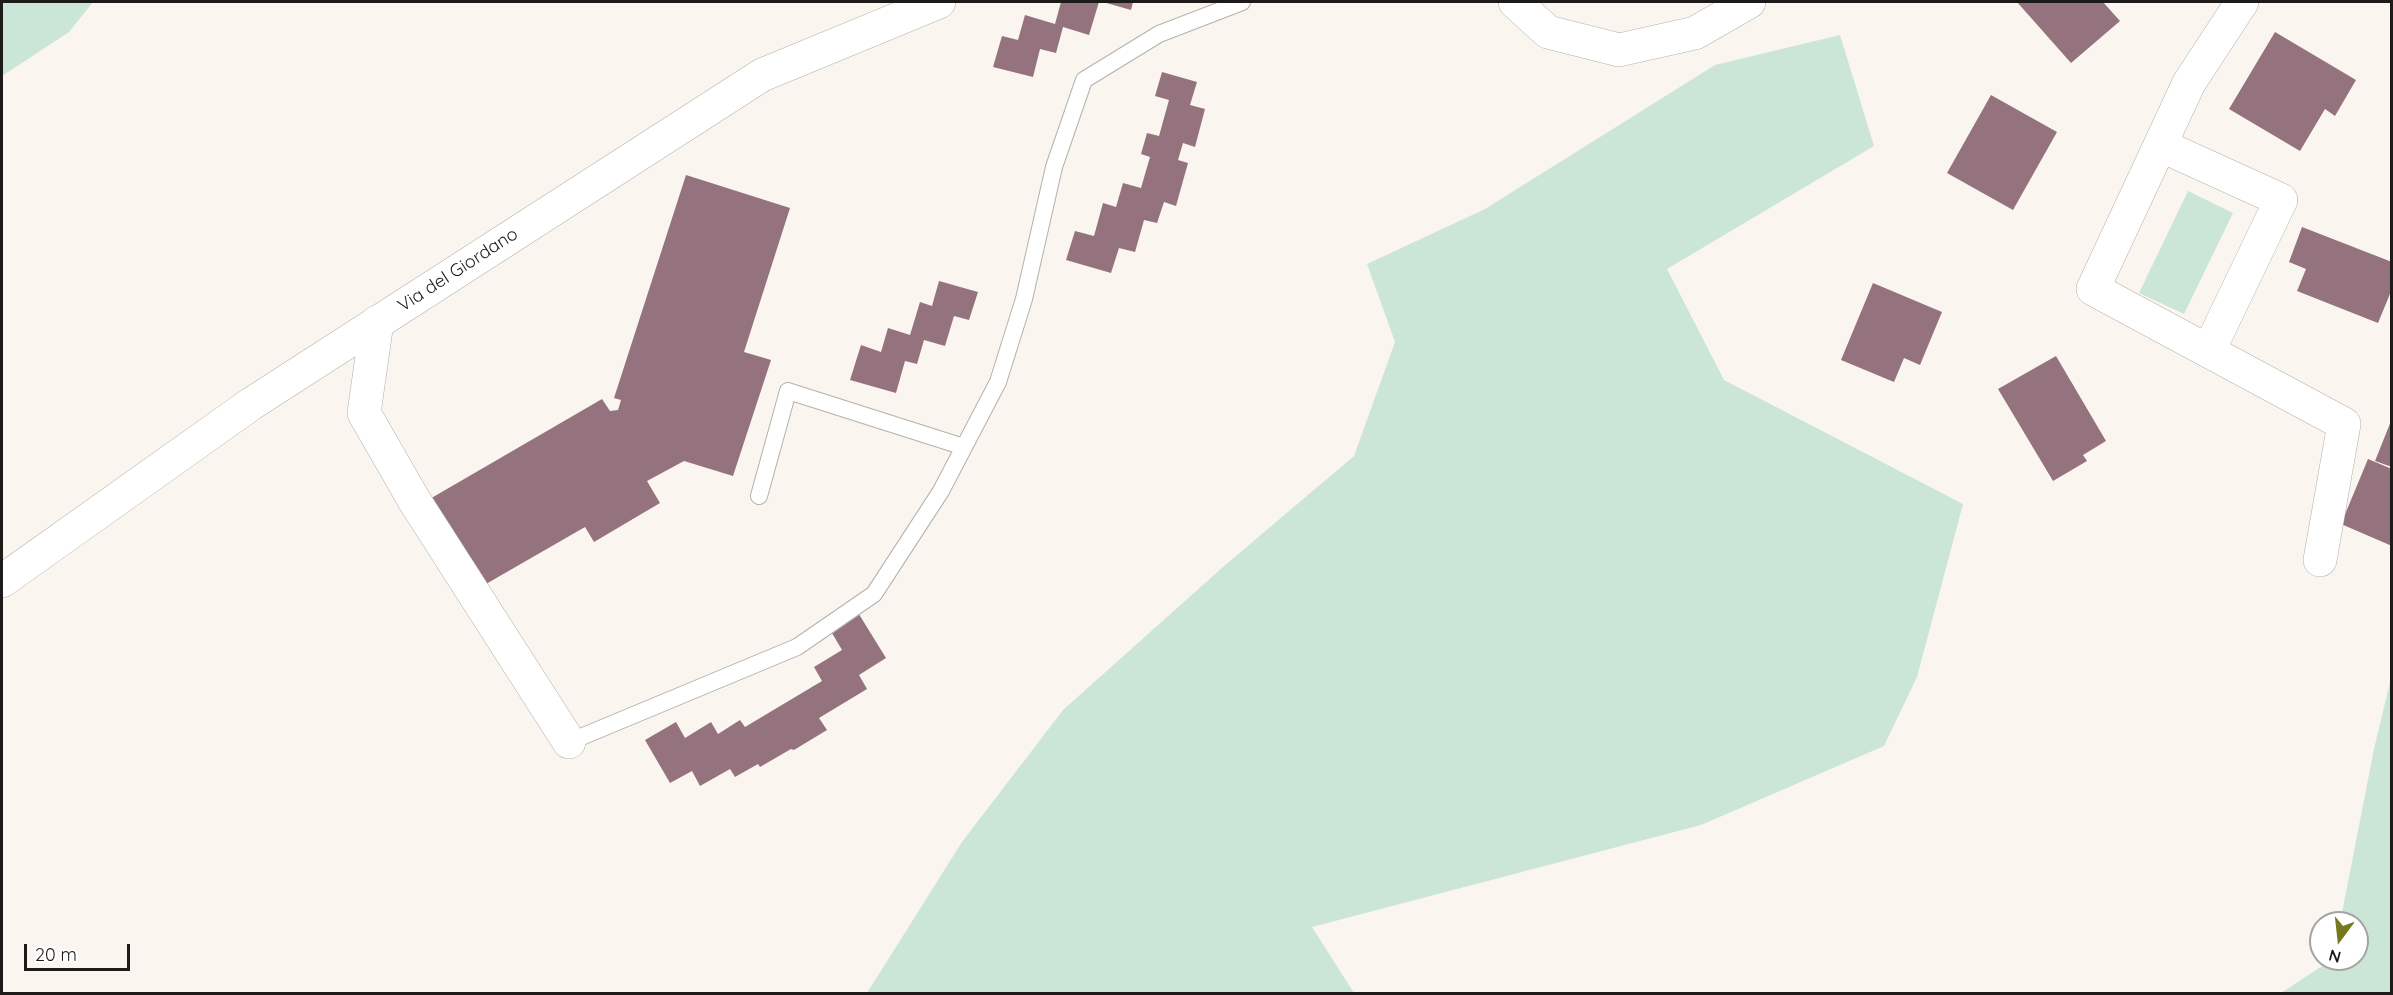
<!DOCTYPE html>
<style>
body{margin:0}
#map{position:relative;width:2393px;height:995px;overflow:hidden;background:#faf5ef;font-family:Quicksand,sans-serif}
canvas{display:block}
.frame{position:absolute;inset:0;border:3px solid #1d1b19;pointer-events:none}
.north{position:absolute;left:2309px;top:911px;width:60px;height:60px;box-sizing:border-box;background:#fff;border:2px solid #a5a4a3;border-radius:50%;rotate:195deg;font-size:16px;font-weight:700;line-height:24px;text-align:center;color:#1d1b19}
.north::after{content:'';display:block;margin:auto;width:21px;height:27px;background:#77771e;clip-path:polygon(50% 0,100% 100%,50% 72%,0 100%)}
.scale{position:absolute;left:24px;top:944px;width:106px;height:27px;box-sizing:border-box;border:3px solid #1d1b19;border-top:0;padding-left:8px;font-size:18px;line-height:21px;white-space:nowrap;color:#1d1b19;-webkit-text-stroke:4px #fff;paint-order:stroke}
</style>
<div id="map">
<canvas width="2393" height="995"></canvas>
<div class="frame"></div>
<div class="north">N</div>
<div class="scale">20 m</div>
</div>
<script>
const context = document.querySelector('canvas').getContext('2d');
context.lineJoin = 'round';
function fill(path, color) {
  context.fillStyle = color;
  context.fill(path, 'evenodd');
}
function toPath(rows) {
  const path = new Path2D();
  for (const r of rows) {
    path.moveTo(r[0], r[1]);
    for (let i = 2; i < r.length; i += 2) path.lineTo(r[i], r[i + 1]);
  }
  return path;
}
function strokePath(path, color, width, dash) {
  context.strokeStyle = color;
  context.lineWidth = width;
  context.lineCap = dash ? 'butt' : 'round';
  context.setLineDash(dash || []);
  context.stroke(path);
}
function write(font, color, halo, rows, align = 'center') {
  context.font = font + ' Quicksand,sans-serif';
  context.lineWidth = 6;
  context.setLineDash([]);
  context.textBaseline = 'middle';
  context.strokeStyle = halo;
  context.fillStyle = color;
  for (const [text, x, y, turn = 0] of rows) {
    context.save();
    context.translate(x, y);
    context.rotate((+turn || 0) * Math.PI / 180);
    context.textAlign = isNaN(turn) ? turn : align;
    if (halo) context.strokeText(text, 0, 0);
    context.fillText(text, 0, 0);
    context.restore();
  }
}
const green = toPath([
 [2,2,93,2,69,32,2,76],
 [1840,35,1874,146,1667,269,1724,380,1963,504,1917,677,1884,746,1701,825,1312,927,1354,993,867,993,962,842,1063,710,1223,567,1354,456,1395,342,1367,264,1485,209,1715,65],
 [2188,191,2233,213,2184,314,2139,293],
 [2391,678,2391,993,2281,993,2333,959,2357,959,2357,923,2340,923,2374,749]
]);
const building = toPath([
 [1061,2,1099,2,1089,35,1063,27,1056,53,1040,49,1033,77,993,67,1002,36,1018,40,1025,15,1055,24],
 [1103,2,1133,2,1131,10],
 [2017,2,2103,2,2120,21,2071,63],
 [2275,32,2356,80,2335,116,2325,109,2300,151,2229,109],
 [1162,72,1197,82,1190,105,1205,109,1195,147,1183,143,1178,160,1188,163,1176,206,1164,202,1157,223,1144,220,1135,252,1119,248,1111,273,1066,260,1075,231,1094,236,1103,203,1116,207,1123,183,1141,188,1150,157,1141,154,1147,133,1159,136,1169,100,1155,96],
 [1991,95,2057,132,2013,210,1947,173],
 [686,175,790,208,744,352,771,360,733,476,684,461,647,481,660,503,594,542,585,527,479,588,428,500,602,399,610,411,618,410,621,400,614,398],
 [2302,227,2392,262,2392,289,2378,323,2297,291,2306,269,2289,262],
 [939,281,978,292,969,320,954,316,945,346,924,340,917,364,905,361,896,393,850,380,861,345,881,352,888,328,910,335,920,302,932,306],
 [1873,283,1942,312,1920,365,1904,358,1894,382,1841,360],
 [2056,356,2106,441,2083,455,2087,461,2053,481,1998,389],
 [2391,421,2392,421,2392,467,2375,461],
 [2368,459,2392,469,2392,546,2341,524],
 [857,611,886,658,859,675,867,689,819,718,827,730,794,750,791,749,760,767,758,764,735,777,730,769,700,786,692,771,670,783,645,740,676,722,685,738,711,722,718,734,740,720,745,727,822,681,814,667,842,650,829,628]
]);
const lane = toPath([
 [759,496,788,391,964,447],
 [569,742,797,647,874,594,941,491,998,382,1024,299,1054,167,1084,80,1159,34,1242,2]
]);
const street = toPath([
 [1515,2,1548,32,1619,50,1695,33,1749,2],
 [2242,2,2189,83,2093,289,2344,424,2320,560],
 [2160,145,2281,200,2209,350],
 [377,322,364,413,414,500,569,742],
 [2,581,251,404,762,75,939,2]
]);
const streetNames = [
 ["Via del Giordano",458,270,-33]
];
fill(green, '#cbe6d7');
fill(building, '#94737e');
strokePath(lane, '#b4b1ab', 18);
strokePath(street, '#b4b1ab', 34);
strokePath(lane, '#fff', 16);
strokePath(street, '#fff', 33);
write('18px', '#1d1b19', '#fff', streetNames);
</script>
